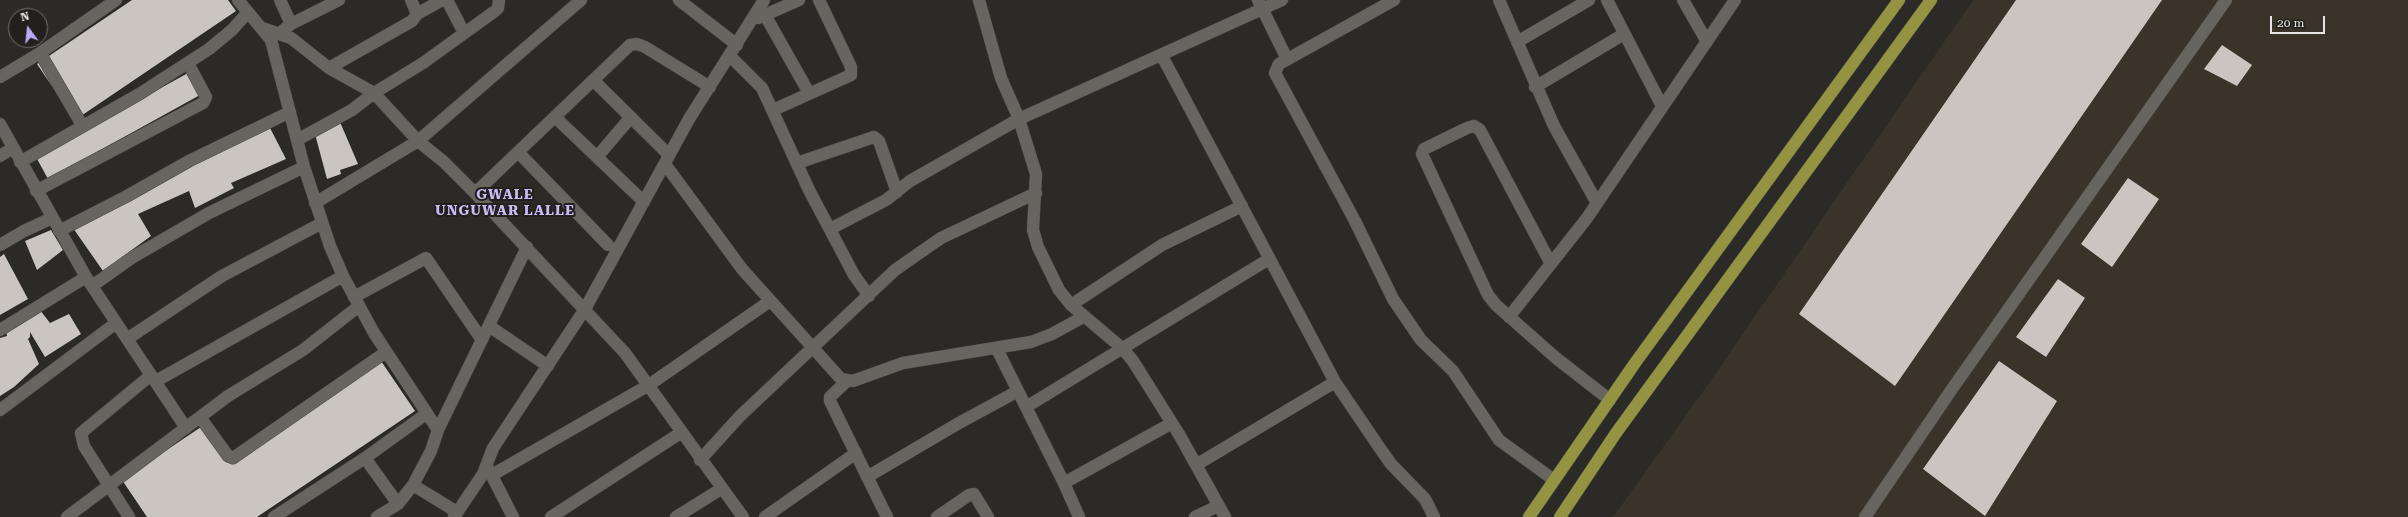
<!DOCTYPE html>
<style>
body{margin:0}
#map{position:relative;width:2408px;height:517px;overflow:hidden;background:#2c2a26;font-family:"Roboto Serif",serif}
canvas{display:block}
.north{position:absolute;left:8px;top:8px;width:40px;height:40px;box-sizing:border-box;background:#22201c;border:1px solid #716f6c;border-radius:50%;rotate:345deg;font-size:11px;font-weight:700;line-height:16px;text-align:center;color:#e7e5e3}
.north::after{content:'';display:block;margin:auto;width:14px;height:18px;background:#b9abf7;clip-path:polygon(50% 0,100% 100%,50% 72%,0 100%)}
.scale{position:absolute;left:2270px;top:16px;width:55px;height:18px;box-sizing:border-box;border:2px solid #e7e5e3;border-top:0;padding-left:5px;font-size:12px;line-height:14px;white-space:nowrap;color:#e7e5e3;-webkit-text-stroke:3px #22201c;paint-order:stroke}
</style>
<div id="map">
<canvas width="2408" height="517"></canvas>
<div class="north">N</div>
<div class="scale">20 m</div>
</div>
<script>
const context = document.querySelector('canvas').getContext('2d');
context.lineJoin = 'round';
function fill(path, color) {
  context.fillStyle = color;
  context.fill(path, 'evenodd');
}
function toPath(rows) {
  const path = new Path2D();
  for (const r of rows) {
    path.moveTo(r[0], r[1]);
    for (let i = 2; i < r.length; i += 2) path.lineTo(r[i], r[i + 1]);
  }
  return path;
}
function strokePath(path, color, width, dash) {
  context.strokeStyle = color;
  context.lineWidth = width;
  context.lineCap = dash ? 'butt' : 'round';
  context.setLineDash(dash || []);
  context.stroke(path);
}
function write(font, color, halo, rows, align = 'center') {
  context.font = font + ' "Roboto Serif",serif';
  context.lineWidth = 4;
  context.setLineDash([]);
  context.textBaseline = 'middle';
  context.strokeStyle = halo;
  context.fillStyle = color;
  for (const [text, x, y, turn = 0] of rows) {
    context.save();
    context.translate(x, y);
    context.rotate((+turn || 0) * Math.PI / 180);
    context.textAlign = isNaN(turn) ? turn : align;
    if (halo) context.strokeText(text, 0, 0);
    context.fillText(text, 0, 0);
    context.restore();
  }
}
const built = toPath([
 [1973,0,2408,0,2408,517,1613,517,1711,380]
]);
const building = toPath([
 [132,0,228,0,236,11,75,120,37,64],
 [2016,0,2162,0,1895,386,1799,314],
 [2222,45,2252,65,2237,86,2204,69],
 [188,73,200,95,48,179,36,157],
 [340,122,358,164,340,170,341,174,327,179,315,134],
 [269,126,286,159,231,183,234,188,195,208,189,191,138,214,151,236,103,271,73,228],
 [2128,178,2159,199,2112,267,2081,244],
 [51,230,63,250,37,270,25,241],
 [4,254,28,299,0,315,0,257],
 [2058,279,2085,298,2046,357,2016,337],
 [40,310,50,323,69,314,81,334,45,357,30,332,30,337,28,339,39,364,14,387,0,396,0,338,7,336,6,331],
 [381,361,415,411,257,517,147,517,122,480,204,425,229,463],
 [1999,361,2057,401,1985,516,1923,469]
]);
const minor = toPath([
 [238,0,271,40,304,167,330,246,343,276,374,333,438,430],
 [280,0,291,24],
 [447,0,464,33],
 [679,0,737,45],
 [979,0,1001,78,1019,119,1036,174,1033,230,1038,247,1059,290,1071,305,1122,348,1133,361,1180,436,1225,517],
 [1258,0,1287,59],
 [1394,0,1279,64,1275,73,1355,221,1393,299,1421,340,1453,371,1499,440,1554,480],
 [1499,0,1554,126,1597,203],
 [1607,0,1662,106],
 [1683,0,1706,40],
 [417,14,442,0],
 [765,15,809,93],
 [758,18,799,0],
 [262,28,291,38,329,68,374,93,418,141,444,162,475,193,625,353,743,517],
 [280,33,291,24,339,0],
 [1517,42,1589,0],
 [40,53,82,125],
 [730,56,762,88,809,190,854,275,869,296],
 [1162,56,1335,382,1379,447,1391,464,1425,499,1434,517],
 [329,68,412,21,417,14,411,0],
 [0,77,40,53,116,0],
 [593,80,669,155],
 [1535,87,1624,34],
 [773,110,851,75,851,67,819,0],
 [555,117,644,202],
 [0,124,86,277,186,428],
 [297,140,352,110,374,93,423,63,495,11,498,8,499,0],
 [518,152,608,245],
 [0,156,13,148],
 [597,157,631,117],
 [20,162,141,93,209,49,232,30,248,12],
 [797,163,874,137,879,141,897,192],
 [665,164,742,269,841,379,853,381,903,363,1031,342,1052,334,1083,317],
 [36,191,203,103,206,97,188,63],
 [475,193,630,45,637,44,645,47,710,87],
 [315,203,418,141,581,0],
 [830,229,886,200,910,181,1019,119,1282,0],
 [59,231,127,196,189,161,290,112],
 [0,245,24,231,52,218],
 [1551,264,1480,130,1474,126,1467,128,1424,149,1422,154,1488,295,1496,305,1556,358,1610,400],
 [92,286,133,257,209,213,304,167],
 [354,297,426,258,482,340],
 [1071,305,1162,245,1242,206],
 [1509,317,1587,218,1735,0],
 [489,326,548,366],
 [0,330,86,277],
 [127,339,222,276,322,223],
 [997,349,1064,483,1079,517],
 [156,381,343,276],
 [847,381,830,397,830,401,887,517],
 [1026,407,1269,259],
 [0,410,116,323],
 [200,417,228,456,233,458,386,352],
 [365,458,398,504],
 [700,460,740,416,895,270,941,238,1036,193],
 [1196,465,1335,382],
 [488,468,513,517],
 [492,475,649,385,770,301],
 [867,477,959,423,1018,391],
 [1064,483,1172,423],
 [413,485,457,512],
 [67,517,228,396,303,350,359,306],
 [129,517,84,446,81,433,151,375],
 [274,517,365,458,426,414],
 [377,517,398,504,413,485,431,451,438,430,527,247],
 [454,517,483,474,493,448,585,309,689,119,764,0],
 [551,517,682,432],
 [676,517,721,489],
 [765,517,856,453],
 [937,517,969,495,974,494,988,517],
 [1195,517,1218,506],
 [1865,517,1952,389,2226,0]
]);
const major = toPath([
 [1529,517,1635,363,1899,0],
 [1560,517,1616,433,1931,0]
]);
const districtNames = [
 ["GWALE",505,195],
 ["UNGUWAR LALLE",505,211]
];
fill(built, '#39332a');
fill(building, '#cac5c1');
strokePath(minor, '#474542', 13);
strokePath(major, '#474542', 13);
strokePath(minor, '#686560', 12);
strokePath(major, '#939341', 12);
context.letterSpacing = '1px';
write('bold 14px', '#c7bdf6', '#22201c', districtNames);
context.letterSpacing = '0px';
</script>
